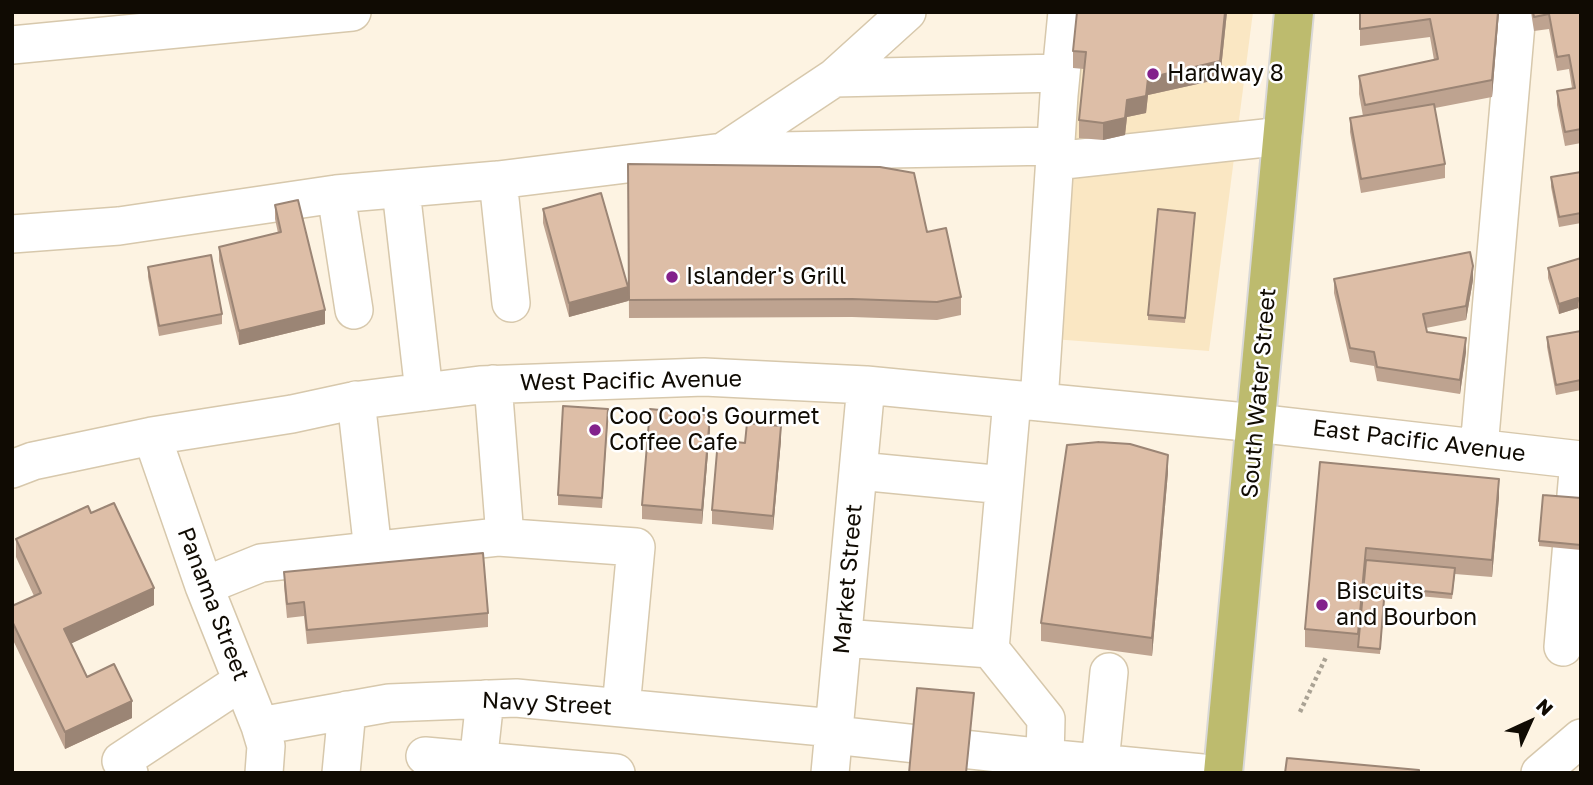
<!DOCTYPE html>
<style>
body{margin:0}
#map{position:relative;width:1593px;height:785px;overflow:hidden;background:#fdf3e2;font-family:"Golos Text",sans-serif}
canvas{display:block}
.frame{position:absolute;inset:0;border:14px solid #100b03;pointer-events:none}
.north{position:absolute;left:1495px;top:687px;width:70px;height:70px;-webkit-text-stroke:5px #fff;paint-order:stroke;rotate:45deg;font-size:19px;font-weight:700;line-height:28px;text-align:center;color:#100b03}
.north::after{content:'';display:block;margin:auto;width:24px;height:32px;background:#100b03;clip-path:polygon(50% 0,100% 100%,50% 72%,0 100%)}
</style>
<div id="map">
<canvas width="1593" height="785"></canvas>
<div class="frame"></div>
<div class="north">N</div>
</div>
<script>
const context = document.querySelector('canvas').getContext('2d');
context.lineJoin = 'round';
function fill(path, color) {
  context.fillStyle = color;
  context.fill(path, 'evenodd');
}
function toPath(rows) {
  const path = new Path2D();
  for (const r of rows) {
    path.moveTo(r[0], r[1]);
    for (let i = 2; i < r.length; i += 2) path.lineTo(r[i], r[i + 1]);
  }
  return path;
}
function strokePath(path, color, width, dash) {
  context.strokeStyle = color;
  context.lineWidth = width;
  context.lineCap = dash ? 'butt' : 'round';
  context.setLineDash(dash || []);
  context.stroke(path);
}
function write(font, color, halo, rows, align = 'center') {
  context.font = font + ' "Golos Text",sans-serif';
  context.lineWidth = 5;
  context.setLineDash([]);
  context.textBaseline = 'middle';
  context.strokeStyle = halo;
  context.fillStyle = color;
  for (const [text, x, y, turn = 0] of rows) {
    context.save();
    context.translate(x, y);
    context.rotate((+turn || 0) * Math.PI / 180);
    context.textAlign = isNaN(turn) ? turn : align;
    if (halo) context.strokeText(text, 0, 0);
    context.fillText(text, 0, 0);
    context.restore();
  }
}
const built = toPath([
 [1082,12,1253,12,1209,351,1053,339]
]);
const path = toPath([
 [1300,712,1327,655]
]);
const minor = toPath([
 [907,12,834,78,723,152,1055,146],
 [12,45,352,12],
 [834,78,1061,73],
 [1055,161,1283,136],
 [498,180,511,303],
 [401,190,424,392],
 [336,194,354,310],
 [12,234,119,226,336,194,498,180,723,152],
 [493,384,505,537],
 [356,400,373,551],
 [1039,402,1059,95,1067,12],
 [152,436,204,586,260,726,266,746,264,773],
 [1479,448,1517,12],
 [12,469,33,461,152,436,292,414,352,401,480,385,704,377,866,385,1256,423,1581,460],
 [859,471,1004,485],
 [204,586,261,563,498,537,636,547,621,708],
 [843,638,990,649,1046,719,1045,758,1202,773],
 [1563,647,1579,460],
 [990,649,1012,400],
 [260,726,389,703,516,698,834,728],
 [834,735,1045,758],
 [425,756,616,773],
 [1100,763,1109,672],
 [129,773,121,761,242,681],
 [341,773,347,710],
 [477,773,485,699],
 [830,773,866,385],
 [1540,773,1581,738]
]);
const major = toPath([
 [1223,773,1294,12]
]);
const wall = toPath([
 [1077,12,1227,12,1220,79,1148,95,1146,113,1127,117,1125,135,1103,140,1079,138,1079,120,1084,69,1073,68,1073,51],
 [1360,12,1499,12,1492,97,1435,108,1445,164,1445,178,1361,193,1350,132,1350,118,1363,116,1359,94,1359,76,1434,60,1430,37,1360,46],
 [1531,12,1581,12,1581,143,1565,146,1557,105,1557,91,1572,88,1569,69,1557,71,1549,29,1534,31],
 [628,164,927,232,961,297,961,315,937,320,852,317,629,318],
 [1581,172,1581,223,1559,227,1551,187,1551,177],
 [275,205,325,324,239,345,219,261,219,247,278,233,275,219],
 [543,209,628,301,569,317,543,223],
 [1195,213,1185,323,1148,320,1148,315],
 [1581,258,1581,316,1578,308,1559,314,1548,278,1548,268],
 [148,267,222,314,222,324,159,336,148,277],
 [1334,279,1473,280,1466,320,1426,328,1427,332,1466,352,1460,394,1377,381,1374,366,1350,362,1334,293],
 [1581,331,1581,390,1556,395,1547,347,1547,337],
 [608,419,602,508,558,505,558,495],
 [710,429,702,524,642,519,642,505],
 [781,440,773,530,712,524,712,510,745,443],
 [1320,462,1499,497,1492,577,1455,574,1452,599,1385,593,1380,654,1305,647,1305,629],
 [1168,472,1152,656,1041,641,1041,623],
 [1581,498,1581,550,1539,546,1539,541],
 [91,513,154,605,71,643,87,677,132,718,65,749,12,638,12,606,34,596,16,557,16,539],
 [284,572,488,613,488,627,307,644,304,616,287,618,284,586]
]);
const shadedWall = toPath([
 [1225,12,1227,12,1220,79,1148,95,1146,113,1127,117,1125,135,1103,140,1103,123,1148,78],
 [1498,12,1499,12,1492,97,1492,80],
 [1473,266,1473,280,1466,320,1466,306],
 [628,287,628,301,569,317,569,303],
 [1578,298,1578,308,1559,314,1559,304],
 [325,310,325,324,239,345,239,331],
 [1466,338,1466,352,1460,394,1460,380],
 [710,415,710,429,702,524,702,510],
 [781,426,781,440,773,530,773,516],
 [1168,455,1168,472,1152,656,1152,638],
 [1499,479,1499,497,1492,577,1492,560],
 [154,588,154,605,64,647,64,629],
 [132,701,132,718,65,749,65,732]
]);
const building = toPath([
 [1077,12,1225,12,1220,61,1148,78,1146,96,1127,100,1125,118,1103,123,1079,120,1086,52,1073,51,1077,12],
 [1360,12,1498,12,1492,80,1365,105,1359,76,1438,59,1430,19,1360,29,1360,12],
 [1533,12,1581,12,1581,129,1565,132,1557,91,1575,88,1569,55,1557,57,1549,14,1534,17,1533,12],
 [1434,104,1445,164,1361,179,1350,118,1434,104],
 [628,164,880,167,914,173,927,232,946,228,961,297,937,302,852,299,629,300,628,164],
 [1581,172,1581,213,1559,217,1551,177,1581,172],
 [601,193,628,287,569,303,543,209,601,193],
 [298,200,325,310,239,331,219,247,281,232,275,205,298,200],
 [1158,209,1195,213,1185,318,1148,315,1158,209],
 [1470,252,1473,266,1466,306,1423,314,1427,332,1466,338,1460,380,1377,367,1374,352,1350,348,1334,279,1470,252],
 [211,255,222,314,159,326,148,267,211,255],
 [1581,258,1581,306,1578,298,1559,304,1548,268,1581,258],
 [1581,331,1581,380,1556,385,1547,337,1581,331],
 [563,406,608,409,602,498,558,495,563,406],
 [650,409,710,415,702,510,642,505,650,409],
 [747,423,781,426,773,516,712,510,718,440,745,443,747,423],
 [1099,442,1130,444,1168,455,1152,638,1041,623,1067,445,1099,442],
 [1320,462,1499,479,1492,560,1366,548,1358,634,1305,629,1320,462],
 [1543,495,1581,498,1581,545,1539,541,1543,495],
 [114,503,154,588,64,629,87,677,114,664,132,701,65,732,12,621,12,606,41,593,16,539,88,506,91,513,114,503],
 [483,553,488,613,307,630,304,602,287,604,284,572,483,553],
 [1366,560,1455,568,1452,594,1385,587,1380,649,1358,647,1366,560],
 [917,688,974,693,966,773,909,773,917,688],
 [1287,758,1419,770,1419,773,1285,773,1287,758]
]);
const markers = [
 [1153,74,7,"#83218c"],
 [672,277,7,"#83218c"],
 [595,430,7,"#83218c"],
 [1322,605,7,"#83218c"]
];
const poiNames = [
 ["Hardway 8",1167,74],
 ["Islander's Grill",686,277],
 ["Coo Coo's Gourmet",609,417],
 ["Coffee Cafe",609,443],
 ["Biscuits",1336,592],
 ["and Bourbon",1336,618]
];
const streetNames = [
 ["West Pacific Avenue",631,381,-1],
 ["South Water Street",1259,393,-85],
 ["East Pacific Avenue",1419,441,7],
 ["Market Street",848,579,-85],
 ["Panama Street",213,604,69],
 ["Navy Street",547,704,3]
];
fill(built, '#fae7c3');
strokePath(minor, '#d7c8ac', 40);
strokePath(major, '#d9d8d7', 42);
strokePath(path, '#aaa294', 4.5, [3.5, 3.5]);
strokePath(minor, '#fff', 37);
strokePath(major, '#bdbb6e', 38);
fill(wall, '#bea390');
fill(shadedWall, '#9b8575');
fill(building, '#ddbea7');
strokePath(building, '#9b8575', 2);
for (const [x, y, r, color] of markers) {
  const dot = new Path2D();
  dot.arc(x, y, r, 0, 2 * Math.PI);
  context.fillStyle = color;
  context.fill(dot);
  strokePath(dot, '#fff', 2.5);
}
write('23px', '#100b03', '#fff', poiNames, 'left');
write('23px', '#100b03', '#fff', streetNames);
</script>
